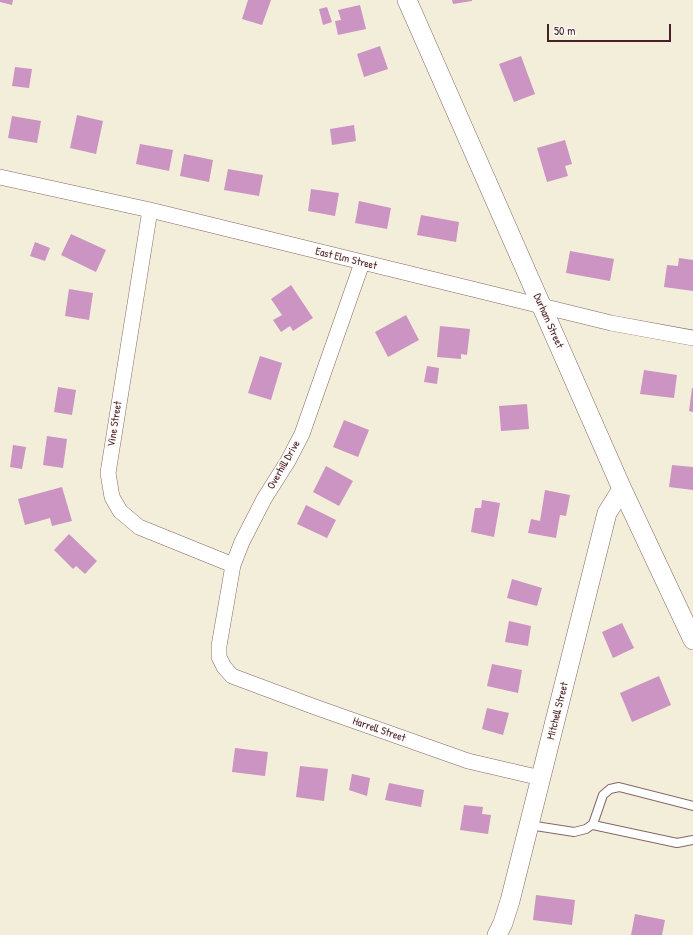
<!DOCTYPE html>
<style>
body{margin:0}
#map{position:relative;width:693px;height:935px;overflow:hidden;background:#f3eed9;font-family:"Patrick Hand",sans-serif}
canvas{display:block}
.scale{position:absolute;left:547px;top:24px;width:124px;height:18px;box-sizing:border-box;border:2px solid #4a1f2b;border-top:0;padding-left:5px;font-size:12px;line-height:14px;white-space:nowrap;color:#4a1f2b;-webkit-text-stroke:3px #fdfcf7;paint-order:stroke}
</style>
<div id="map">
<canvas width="693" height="935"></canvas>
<div class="scale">50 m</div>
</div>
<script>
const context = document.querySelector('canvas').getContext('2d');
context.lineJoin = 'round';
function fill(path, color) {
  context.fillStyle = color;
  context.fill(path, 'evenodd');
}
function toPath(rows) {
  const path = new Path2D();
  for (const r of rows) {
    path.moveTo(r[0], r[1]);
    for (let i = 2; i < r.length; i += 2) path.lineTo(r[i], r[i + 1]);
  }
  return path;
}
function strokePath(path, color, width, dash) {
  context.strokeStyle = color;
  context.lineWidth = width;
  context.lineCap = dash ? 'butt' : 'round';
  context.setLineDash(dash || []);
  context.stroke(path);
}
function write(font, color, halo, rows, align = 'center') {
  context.font = font + ' "Patrick Hand",sans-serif';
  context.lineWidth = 3;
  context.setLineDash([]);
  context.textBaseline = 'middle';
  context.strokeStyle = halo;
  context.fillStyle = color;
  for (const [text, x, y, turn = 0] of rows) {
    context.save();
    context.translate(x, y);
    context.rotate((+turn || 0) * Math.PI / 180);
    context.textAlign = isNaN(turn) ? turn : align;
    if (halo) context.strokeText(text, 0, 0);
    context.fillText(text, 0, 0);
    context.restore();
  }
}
const building = toPath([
 [0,0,13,0,12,5,0,2],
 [248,0,271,0,262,25,242,19],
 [452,0,472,0,472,1,453,4],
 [360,5,366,29,338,35,335,21,341,20,338,10],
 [327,7,332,22,323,25,319,9],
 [380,46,388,69,364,77,357,54],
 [521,56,535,94,514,102,499,64],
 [15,67,32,69,29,88,12,86],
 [77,115,103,121,96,154,70,148],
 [12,116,41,121,37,143,8,138],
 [354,125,356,141,332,145,330,129],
 [565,140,572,164,565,166,568,176,547,182,537,148],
 [140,144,173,150,169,171,136,164],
 [184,154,213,160,209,182,180,176],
 [228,169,263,175,259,196,224,190],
 [311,189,339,193,335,216,308,211],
 [359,201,391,208,387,229,355,223],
 [421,215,459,222,456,242,417,235],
 [71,234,106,250,96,272,61,255],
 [35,242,50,248,45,261,30,256],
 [570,251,614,259,610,281,566,273],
 [679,258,693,260,693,291,664,287,667,265,678,266],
 [291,285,313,318,293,331,290,326,281,332,273,320,282,315,271,299],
 [69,289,93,293,89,320,65,316],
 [406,315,419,340,388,357,375,332],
 [440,326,470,329,467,355,461,354,461,359,437,357],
 [260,356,282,363,271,400,248,393],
 [427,366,439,368,437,384,424,382],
 [644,370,677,375,674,398,640,394],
 [58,387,76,390,72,415,54,412],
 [692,388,693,388,693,412,689,411],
 [527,404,529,429,501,431,499,406],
 [344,420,369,430,358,457,333,447],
 [47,436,67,439,63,468,43,465],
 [13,445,26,447,22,469,10,467],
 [672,465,693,467,693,490,669,487],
 [326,466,353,481,339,506,313,492],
 [62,487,72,521,52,526,50,518,25,525,18,499],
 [545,490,570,495,566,516,560,515,556,538,528,533,531,519,540,521],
 [482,500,500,503,494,537,471,532,475,508,481,508],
 [306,505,336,520,327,538,297,524],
 [69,534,97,561,85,574,76,566,73,569,54,550],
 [512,579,542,588,537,606,507,598],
 [509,621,531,626,528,646,505,642],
 [622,623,634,648,613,658,602,632],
 [492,664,522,670,518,693,487,686],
 [659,676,671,705,632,722,620,693],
 [487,708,509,713,503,735,482,729],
 [235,748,268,752,265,776,232,772],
 [300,766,328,769,324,801,296,797],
 [352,774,370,778,367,796,349,790],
 [389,783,424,790,421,807,385,800],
 [464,805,483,807,482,814,491,815,488,834,460,830],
 [536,895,575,900,572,925,533,920],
 [635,914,665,920,662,935,631,935]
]);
const service = toPath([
 [529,825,574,832,586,829,593,824,603,795,610,789,619,787,693,806],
 [593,825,677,843,693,840]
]);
const minor = toPath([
 [0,177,150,210,611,323,693,338],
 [150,210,108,473,112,497,120,511,139,527,233,565],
 [362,263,302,434,288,461,264,499,242,542,233,565,219,646,219,657,224,667,232,676,315,707,468,761,541,778]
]);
const tertiary = toPath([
 [407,0,622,489,693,640],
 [497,935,503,923,510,901,607,513,622,489]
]);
const streetNames = [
 ["East Elm Street",346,259,14],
 ["Durham Street",548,321,66],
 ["Vine Street",115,424,-81],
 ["Overhill Drive",284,465,-60],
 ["Mitchell Street",558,711,-76],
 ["Harrell Street",379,730,19]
];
fill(building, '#cb94c2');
strokePath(service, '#856768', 10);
strokePath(minor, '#856768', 16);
strokePath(tertiary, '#856768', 20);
strokePath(service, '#fff', 8);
strokePath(minor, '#fff', 15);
strokePath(tertiary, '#fff', 19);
write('11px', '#4a1f2b', '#fdfcf7', streetNames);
</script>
